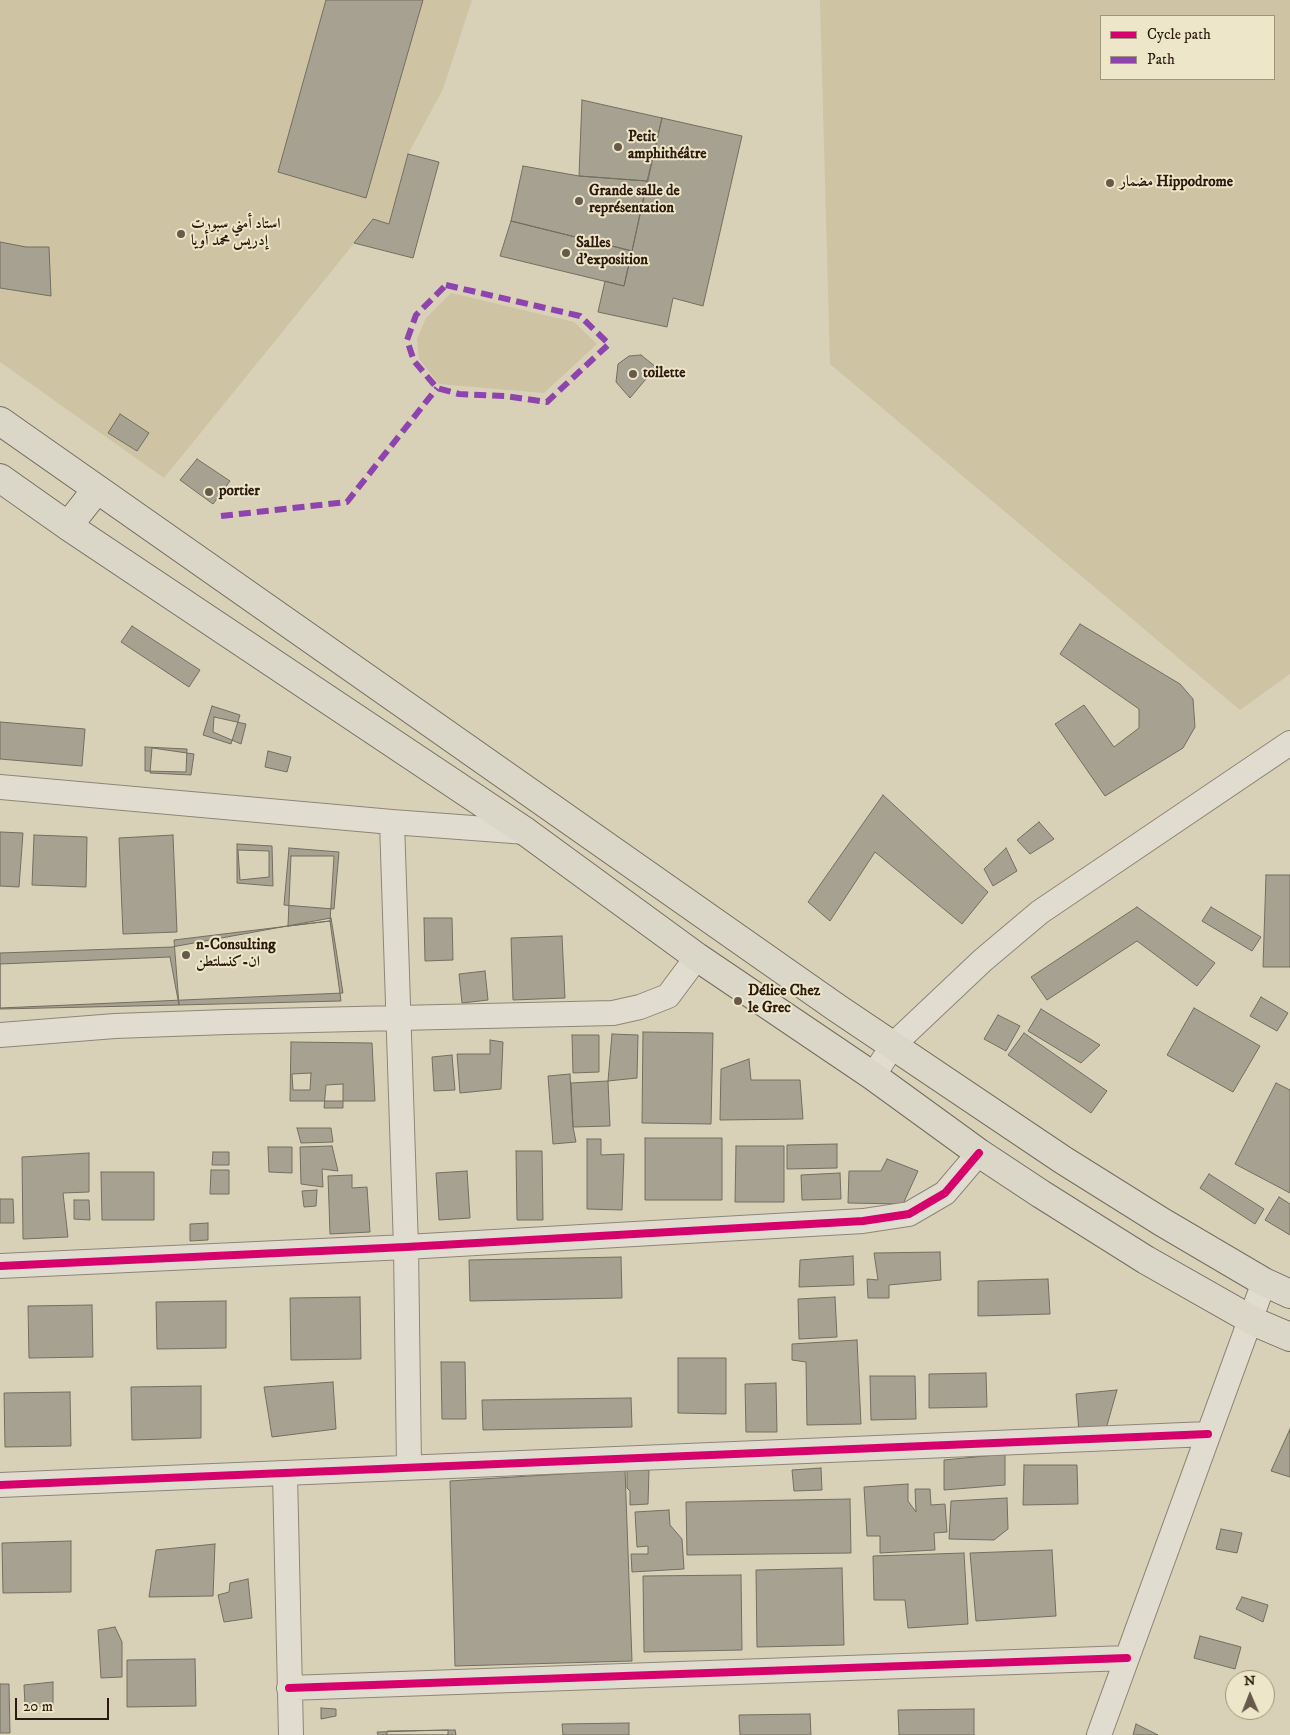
<!DOCTYPE html>
<meta charset="utf-8">
<style>
body{margin:0}
#map{position:relative;width:1290px;height:1735px;overflow:hidden;background:#d8d1b8;font-family:"IM FELL DW Pica",serif}
canvas{display:block}
.legend{position:absolute;left:1100px;top:15px;width:175px;height:65px;box-sizing:border-box;background:#eee6c8;border:1px solid #a0947e;margin:0;padding:6px 9px;list-style:none;font-size:15px;color:#2c1a10}
.legend li{display:flex;align-items:center;gap:10px;height:25px}
.legend b{width:25px;border:1px solid #a0947e}
.north{position:absolute;left:1225px;top:1670px;width:50px;height:50px;box-sizing:border-box;background:#eee6c8;border:1px solid #a0947e;border-radius:50%;rotate:359deg;font-size:14px;font-weight:700;line-height:20px;text-align:center;color:#2c1a10}
.north::after{content:'';display:block;margin:auto;width:18px;height:22px;background:#685a4b;clip-path:polygon(50% 0,100% 100%,50% 72%,0 100%)}
.scale{position:absolute;left:15px;top:1698px;width:94px;height:22px;box-sizing:border-box;border:2px solid #2c1a10;border-top:0;padding-left:6px;font-size:15px;line-height:18px;white-space:nowrap;color:#2c1a10;-webkit-text-stroke:4px #eee6c8;paint-order:stroke}
</style>
<div id="map">
<canvas width="1290" height="1735"></canvas>
<ul class="legend">
<li><b style="height:6px;background:#d6006c"></b>Cycle path</li>
<li><b style="height:6px;background:#8e44ad"></b>Path</li>
</ul>
<div class="north">N</div>
<div class="scale">20 m</div>
</div>
<script>
const context = document.querySelector('canvas').getContext('2d');
context.lineJoin = 'round';
function fill(path, color) {
  context.fillStyle = color;
  context.fill(path, 'evenodd');
}
function toPath(rows) {
  const path = new Path2D();
  for (const r of rows) {
    path.moveTo(r[0], r[1]);
    for (let i = 2; i < r.length; i += 2) path.lineTo(r[i], r[i + 1]);
  }
  return path;
}
function strokePath(path, color, width, dash) {
  context.strokeStyle = color;
  context.lineWidth = width;
  context.lineCap = dash ? 'butt' : 'round';
  context.setLineDash(dash || []);
  context.stroke(path);
}
function write(font, color, halo, rows, align = 'center') {
  context.font = font + ' "IM FELL DW Pica",Amiri,serif';
  context.lineWidth = 4;
  context.setLineDash([]);
  context.textBaseline = 'middle';
  context.strokeStyle = halo;
  context.fillStyle = color;
  for (const [text, x, y, turn = 0] of rows) {
    context.save();
    context.translate(x, y);
    context.rotate((+turn || 0) * Math.PI / 180);
    context.textAlign = isNaN(turn) ? turn : align;
    if (halo) context.strokeText(text, 0, 0);
    context.fillText(text, 0, 0);
    context.restore();
  }
}
const green = toPath([
 [0,0,472,0,443,89,408,154,389,224,373,220,164,478,0,362],
 [820,0,1290,0,1290,674,1240,710,830,364],
 [1101,16,1274,16,1274,79,1101,79],
 [451,293,574,322,597,344,544,393,439,384,419,359,417,339,426,318]
]);
const building = toPath([
 [326,0,423,0,366,198,278,172,326,0],
 [582,100,662,118,647,181,579,176,582,100],
 [662,118,742,136,703,306,673,298,667,327,598,312,605,281,624,286,662,118],
 [408,154,439,162,413,258,354,243,373,219,389,224,408,154],
 [523,166,579,176,647,181,632,251,511,221,523,166],
 [511,221,632,251,624,286,500,256,511,221],
 [0,242,26,247,49,247,51,296,0,288,0,242],
 [641,355,656,367,630,398,616,382,618,364,629,356,641,355],
 [120,414,149,433,137,451,108,433,120,414],
 [197,459,230,481,213,504,180,480,197,459],
 [1080,624,1180,684,1193,699,1195,727,1183,748,1105,796,1055,724,1084,705,1114,747,1139,728,1139,709,1060,654,1080,624],
 [132,626,200,670,189,687,121,642,132,626],
 [212,706,240,715,231,744,203,735,212,706],
 [214,717,246,724,241,744,213,732,214,717],
 [0,722,85,729,82,766,0,759,0,722],
 [145,747,187,749,186,772,145,771,145,747],
 [152,748,194,754,191,775,150,773,152,748],
 [268,751,291,757,287,772,265,767,268,751],
 [883,795,988,892,962,924,875,852,830,921,808,902,883,795],
 [1039,822,1054,839,1030,854,1017,840,1039,822],
 [0,832,23,833,19,887,0,886,0,832],
 [34,835,87,837,86,887,32,885,34,835],
 [173,835,177,932,123,934,119,838,173,835],
 [237,844,272,846,273,886,237,883,237,844],
 [289,848,339,852,334,909,284,905,289,848],
 [1006,848,1017,871,993,886,984,869,1006,848],
 [238,850,269,851,269,877,240,880,238,850],
 [291,856,334,856,330,921,288,926,291,856],
 [1266,875,1290,875,1290,967,1263,967,1266,875],
 [1137,907,1215,963,1197,986,1137,941,1047,1000,1031,977,1137,907],
 [1211,907,1261,937,1252,951,1202,921,1211,907],
 [331,918,343,993,0,1008,0,953,172,947,331,918],
 [424,918,452,918,453,960,425,961,424,918],
 [330,921,341,1001,179,1005,174,940,330,921],
 [562,936,565,998,513,1000,511,938,562,936],
 [170,957,179,1005,0,1009,0,964,170,957],
 [485,971,488,1000,462,1003,459,974,485,971],
 [1261,997,1288,1013,1277,1031,1250,1016,1261,997],
 [1194,1008,1260,1046,1233,1092,1167,1055,1194,1008],
 [1041,1009,1100,1045,1081,1063,1028,1031,1041,1009],
 [998,1015,1020,1026,1006,1051,984,1039,998,1015],
 [643,1032,713,1033,711,1124,642,1123,643,1032],
 [1024,1033,1107,1091,1091,1113,1008,1055,1024,1033],
 [612,1034,638,1035,637,1078,608,1081,612,1034],
 [572,1035,599,1035,599,1072,573,1073,572,1035],
 [490,1040,503,1042,501,1089,460,1093,457,1054,490,1054,490,1040],
 [291,1042,372,1043,375,1101,290,1101,291,1042],
 [452,1055,455,1090,434,1091,432,1057,452,1055],
 [749,1059,751,1080,800,1080,803,1119,720,1120,721,1069,749,1059],
 [311,1073,310,1090,293,1090,292,1074,311,1073],
 [570,1074,573,1127,576,1142,553,1144,548,1076,570,1074],
 [608,1081,610,1126,573,1127,571,1083,608,1081],
 [1276,1083,1290,1090,1290,1193,1235,1164,1276,1083],
 [343,1084,343,1108,324,1108,326,1085,343,1084],
 [297,1128,331,1128,333,1142,301,1143,297,1128],
 [645,1138,722,1138,722,1200,645,1200,645,1138],
 [587,1139,601,1139,601,1155,624,1154,622,1210,587,1209,587,1139],
 [837,1144,837,1168,787,1169,787,1145,837,1144],
 [332,1146,338,1171,322,1169,323,1187,301,1184,300,1147,332,1146],
 [736,1146,784,1146,784,1202,735,1202,736,1146],
 [268,1147,292,1147,292,1173,269,1172,268,1147],
 [516,1151,542,1151,543,1220,517,1220,516,1151],
 [213,1152,229,1152,229,1165,212,1165,213,1152],
 [89,1153,89,1192,63,1193,68,1237,23,1239,22,1157,89,1153],
 [887,1159,918,1171,903,1204,848,1203,849,1171,881,1171,887,1159],
 [211,1170,229,1170,229,1194,210,1194,211,1170],
 [467,1171,470,1218,439,1220,436,1173,467,1171],
 [101,1172,154,1172,154,1220,102,1220,101,1172],
 [840,1173,841,1199,802,1200,801,1175,840,1173],
 [1209,1174,1264,1209,1255,1224,1200,1188,1209,1174],
 [352,1175,352,1188,367,1187,370,1232,330,1234,328,1176,352,1175],
 [317,1190,316,1206,304,1207,302,1191,317,1190],
 [1279,1197,1290,1204,1290,1235,1265,1220,1279,1197],
 [0,1199,13,1199,14,1223,0,1223,0,1199],
 [74,1200,89,1200,90,1220,74,1219,74,1200],
 [208,1223,208,1240,190,1241,190,1224,208,1223],
 [940,1252,941,1280,889,1285,889,1298,868,1298,867,1279,878,1280,874,1253,940,1252],
 [853,1256,854,1285,799,1287,800,1260,853,1256],
 [621,1257,622,1298,470,1301,469,1260,621,1257],
 [1048,1279,1050,1314,978,1316,978,1281,1048,1279],
 [360,1297,361,1359,291,1360,290,1298,360,1297],
 [835,1297,837,1337,799,1339,798,1299,835,1297],
 [226,1301,226,1348,157,1349,156,1302,226,1301],
 [92,1305,93,1357,29,1358,28,1306,92,1305],
 [857,1340,861,1424,807,1425,806,1362,792,1360,792,1344,857,1340],
 [678,1358,726,1358,726,1414,678,1413,678,1358],
 [441,1362,465,1362,466,1419,442,1419,441,1362],
 [986,1373,987,1407,929,1408,929,1374,986,1373],
 [870,1376,915,1376,916,1419,871,1420,870,1376],
 [333,1382,336,1429,272,1437,264,1387,333,1382],
 [776,1383,777,1432,746,1432,745,1384,776,1383],
 [201,1386,201,1438,132,1440,131,1387,201,1386],
 [1117,1390,1106,1429,1079,1432,1076,1394,1117,1390],
 [70,1392,71,1446,5,1447,4,1393,70,1392],
 [631,1398,632,1427,483,1430,482,1400,631,1398],
 [1290,1429,1290,1477,1271,1471,1290,1429],
 [1005,1454,1005,1485,944,1490,944,1460,1005,1454],
 [1024,1465,1077,1465,1078,1504,1023,1505,1024,1465],
 [821,1468,822,1490,794,1491,792,1470,821,1468],
 [625,1470,632,1661,455,1666,450,1481,625,1470],
 [627,1470,649,1470,648,1504,630,1505,630,1491,627,1488,627,1470],
 [908,1484,908,1501,916,1512,915,1489,930,1489,931,1505,945,1504,947,1532,934,1533,935,1550,880,1553,880,1536,867,1536,864,1487,908,1484],
 [1007,1498,1008,1529,994,1540,949,1539,951,1501,1007,1498],
 [850,1499,851,1553,687,1555,686,1502,850,1499],
 [669,1510,670,1525,682,1539,684,1569,632,1572,631,1554,648,1554,648,1546,637,1547,635,1512,669,1510],
 [1221,1529,1242,1533,1237,1553,1216,1549,1221,1529],
 [71,1541,71,1592,3,1593,2,1543,71,1541],
 [215,1544,213,1596,149,1597,156,1550,215,1544],
 [1052,1550,1056,1616,976,1621,970,1553,1052,1550],
 [964,1553,968,1624,908,1628,905,1600,874,1600,873,1556,964,1553],
 [842,1568,844,1645,757,1647,756,1570,842,1568],
 [741,1575,742,1650,644,1652,643,1576,741,1575],
 [248,1579,252,1618,224,1622,218,1595,229,1592,230,1583,248,1579],
 [1242,1597,1268,1605,1263,1622,1236,1609,1242,1597],
 [115,1627,122,1642,122,1677,101,1678,98,1630,115,1627],
 [1200,1636,1241,1647,1235,1669,1194,1658,1200,1636],
 [195,1659,196,1706,127,1707,127,1660,195,1659],
 [53,1682,53,1708,25,1705,24,1685,53,1682],
 [0,1684,9,1684,10,1733,0,1733,0,1684],
 [321,1708,336,1709,336,1716,321,1719,321,1708],
 [974,1709,974,1735,899,1735,898,1710,974,1709],
 [810,1714,811,1735,740,1735,739,1715,810,1714],
 [629,1723,629,1735,563,1735,562,1724,629,1723],
 [1136,1724,1158,1735,1133,1735,1136,1724],
 [448,1730,448,1735,378,1735,377,1732,448,1730],
 [455,1730,456,1735,387,1735,387,1731,455,1730]
]);
const street = toPath([
 [0,787,392,822],
 [0,1035,115,1026,227,1022,613,1013,640,1007,668,996,697,957],
 [873,1076,893,1045,983,960,1040,912,1290,743],
 [0,1266,406,1247,863,1221,909,1214,945,1193,979,1153],
 [409,1467,406,1247,392,822,526,832],
 [285,1474,291,1735],
 [0,1485,1208,1434],
 [289,1688,1127,1658],
 [1099,1735,1264,1282]
]);
const primary = toPath([
 [0,421,837,1008,1063,1160,1162,1222,1264,1282,1290,1294],
 [0,478,68,526,526,832,697,957,873,1076,979,1153,1041,1194,1146,1260,1257,1323,1290,1337],
 [68,526,97,489]
]);
const quiet = toPath([
 [446,285,580,316,609,344,547,402,505,396,459,394,437,388,414,361,407,340,416,315,446,285],
 [221,516,347,502,437,388]
]);
const cycleway = toPath([
 [0,1266,406,1247,863,1221,909,1214,945,1193,979,1153],
 [0,1485,1208,1434],
 [289,1688,1127,1658]
]);
const markers = [
 [618,147,5,"#685a4b"],
 [1110,183,5,"#685a4b"],
 [579,201,5,"#685a4b"],
 [181,234,5,"#685a4b"],
 [566,253,5,"#685a4b"],
 [633,374,5,"#685a4b"],
 [209,492,5,"#685a4b"],
 [186,955,5,"#685a4b"],
 [738,1001,5,"#685a4b"]
];
const poiNames = [
 ["Petit",628,138],
 ["amphithéâtre",628,155],
 ["مضمار Hippodrome",1120,183],
 ["Grande salle de",589,192],
 ["représentation",589,209],
 ["استاد أمني سبورت",191,225],
 ["إدريس محمد أويا",191,242],
 ["Salles",576,244],
 ["d'exposition",576,261],
 ["toilette",643,374],
 ["portier",219,492],
 ["n-Consulting",196,946],
 ["ان-كنسلتطن",196,963],
 ["Délice Chez",748,992],
 ["le Grec",748,1009]
];
fill(green, '#cec3a3');
fill(building, '#a6a190');
strokePath(building, '#746e61', 1);
strokePath(street, '#8d8677', 26);
strokePath(primary, '#746e61', 30);
strokePath(street, '#e0ddd0', 24);
strokePath(primary, '#dbd7c8', 28);
strokePath(quiet, '#8e44ad', 6, [12, 6]);
strokePath(cycleway, '#d6006c', 8);
for (const [x, y, r, color] of markers) {
  const dot = new Path2D();
  dot.arc(x, y, r, 0, 2 * Math.PI);
  context.fillStyle = color;
  context.fill(dot);
  strokePath(dot, '#eee6c8', 2);
}
write('bold 15px', '#2c1a10', '#eee6c8', poiNames, 'left');
</script>
